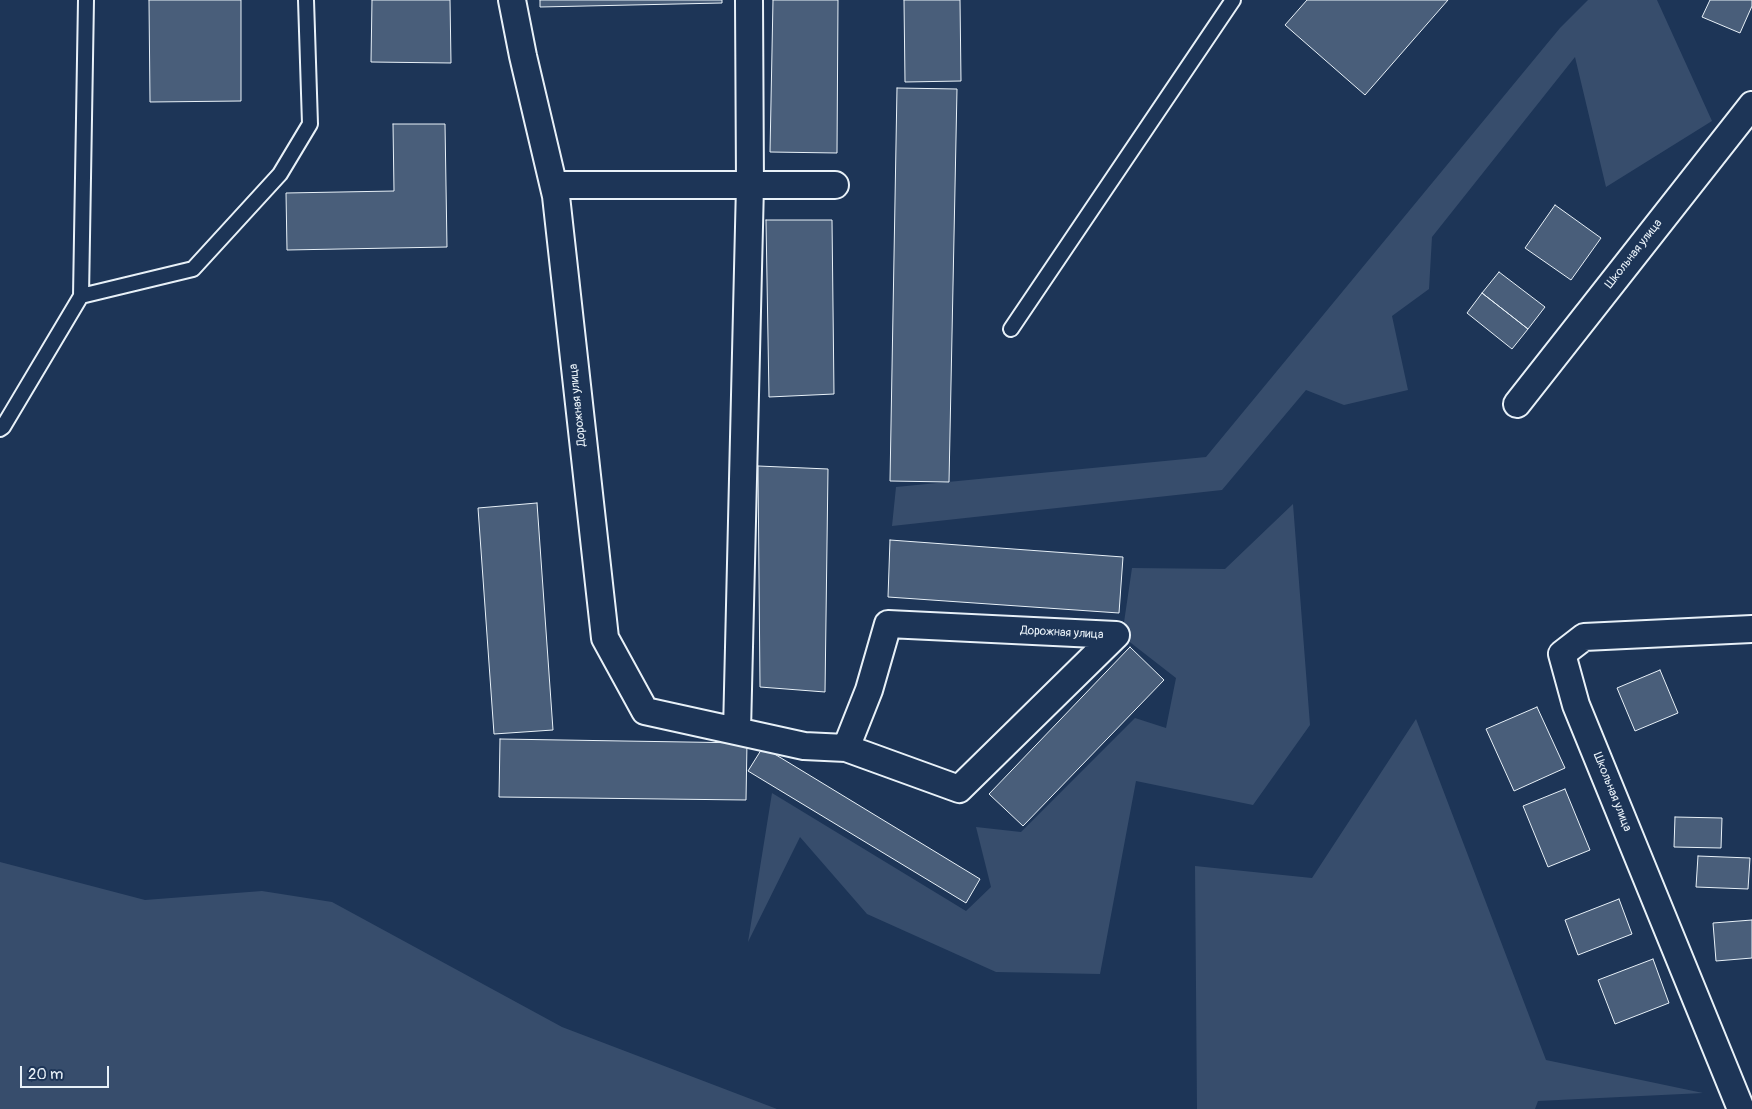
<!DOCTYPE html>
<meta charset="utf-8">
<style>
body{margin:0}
#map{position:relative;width:1752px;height:1109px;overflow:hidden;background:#1d3557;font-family:Pangolin,sans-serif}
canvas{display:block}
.scale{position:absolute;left:20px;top:1066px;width:89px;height:22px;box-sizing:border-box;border:2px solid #e8f1f8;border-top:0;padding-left:6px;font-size:15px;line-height:18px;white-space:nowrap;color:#e8f1f8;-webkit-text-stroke:4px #1d3557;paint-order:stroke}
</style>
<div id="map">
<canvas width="1752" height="1109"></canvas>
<div class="scale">20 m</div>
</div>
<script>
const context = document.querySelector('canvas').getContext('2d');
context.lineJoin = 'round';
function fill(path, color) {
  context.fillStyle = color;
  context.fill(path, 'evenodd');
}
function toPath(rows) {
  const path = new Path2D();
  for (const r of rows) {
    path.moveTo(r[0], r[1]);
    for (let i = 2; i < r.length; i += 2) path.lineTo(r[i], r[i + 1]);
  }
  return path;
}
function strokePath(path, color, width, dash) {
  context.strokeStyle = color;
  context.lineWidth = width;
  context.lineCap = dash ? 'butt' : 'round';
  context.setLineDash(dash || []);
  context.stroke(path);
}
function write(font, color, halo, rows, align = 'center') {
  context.font = font + ' Pangolin,sans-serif';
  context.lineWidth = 4;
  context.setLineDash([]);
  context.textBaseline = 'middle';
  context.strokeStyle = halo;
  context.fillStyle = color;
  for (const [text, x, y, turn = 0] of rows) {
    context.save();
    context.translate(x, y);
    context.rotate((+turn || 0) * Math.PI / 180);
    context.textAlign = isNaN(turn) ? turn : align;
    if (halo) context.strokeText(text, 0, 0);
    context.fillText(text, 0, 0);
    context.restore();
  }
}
const green = toPath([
 [1588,0,1657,0,1712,121,1606,187,1575,57,1432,237,1429,289,1392,316,1408,390,1344,405,1306,390,1222,490,892,526,896,487,1206,457,1560,28],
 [1293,504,1310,725,1253,805,1136,781,1100,974,996,972,867,914,800,837,748,942,772,793,966,911,991,887,976,827,1021,832,1135,718,1166,728,1176,678,1122,636,1132,568,1225,569],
 [1416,719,1546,1060,1703,1093,1538,1101,1535,1109,1197,1109,1195,866,1312,878],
 [0,862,145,900,262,891,332,902,562,1027,777,1109,0,1109]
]);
const building = toPath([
 [149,0,241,0,241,101,150,102,149,0],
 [372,0,450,0,451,63,371,62,372,0],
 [540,0,722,0,722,3,540,7,540,0],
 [773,0,838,0,837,153,770,152,773,0],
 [904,0,960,0,961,81,905,82,904,0],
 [1307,0,1448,0,1365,95,1285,25,1307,0],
 [1710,0,1752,0,1752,6,1740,33,1702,17,1710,0],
 [897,88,957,89,949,482,890,481,897,88],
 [393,124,445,124,447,247,287,250,286,193,394,191,393,124],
 [1555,205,1601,238,1571,280,1525,248,1555,205],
 [766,220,832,220,834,394,769,397,766,220],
 [1499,272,1545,307,1528,329,1482,293,1499,272],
 [1482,293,1528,329,1512,349,1467,313,1482,293],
 [758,466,828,469,825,692,760,687,758,466],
 [537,503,553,730,494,734,478,508,537,503],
 [890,540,1123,557,1119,613,888,597,890,540],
 [1130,647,1164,680,1023,826,989,794,1130,647],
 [1660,670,1678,713,1635,731,1617,688,1660,670],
 [1537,707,1565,768,1514,791,1486,729,1537,707],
 [500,739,747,743,746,800,499,797,500,739],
 [763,747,980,879,966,903,748,771,763,747],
 [1565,789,1590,850,1548,867,1523,806,1565,789],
 [1675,817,1722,818,1721,848,1674,847,1675,817],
 [1698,856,1750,858,1748,889,1696,887,1698,856],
 [1619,899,1632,934,1578,955,1565,920,1619,899],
 [1752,920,1752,958,1716,961,1713,923,1752,920],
 [1653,959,1669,1003,1615,1024,1598,980,1653,959]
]);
const lane = toPath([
 [81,296,193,269,280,174,310,124,306,0],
 [1011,329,1233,0],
 [0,429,3,427,81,296,86,0]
]);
const street = toPath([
 [512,0,523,56,556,196,605,638,645,711,804,746,846,748,959,789,1116,635,888,624,869,690,846,748],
 [554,185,835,185],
 [1517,404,1752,105],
 [737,731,750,185,749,0],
 [1741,1109,1576,705,1562,654,1584,637,1752,629]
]);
const streetNames = [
 ["Школьная улица",1634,254,-52],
 ["Дорожная улица",578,405,-96],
 ["Дорожная улица",1062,633,3],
 ["Школьная улица",1612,792,68]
];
fill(green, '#374d6c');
fill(building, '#495e7a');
strokePath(building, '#e8f1f8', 1);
strokePath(lane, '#e8f1f8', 18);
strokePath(street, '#e8f1f8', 30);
strokePath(lane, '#1d3557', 14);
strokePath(street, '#1d3557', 26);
write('12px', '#e8f1f8', '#1d3557', streetNames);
</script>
